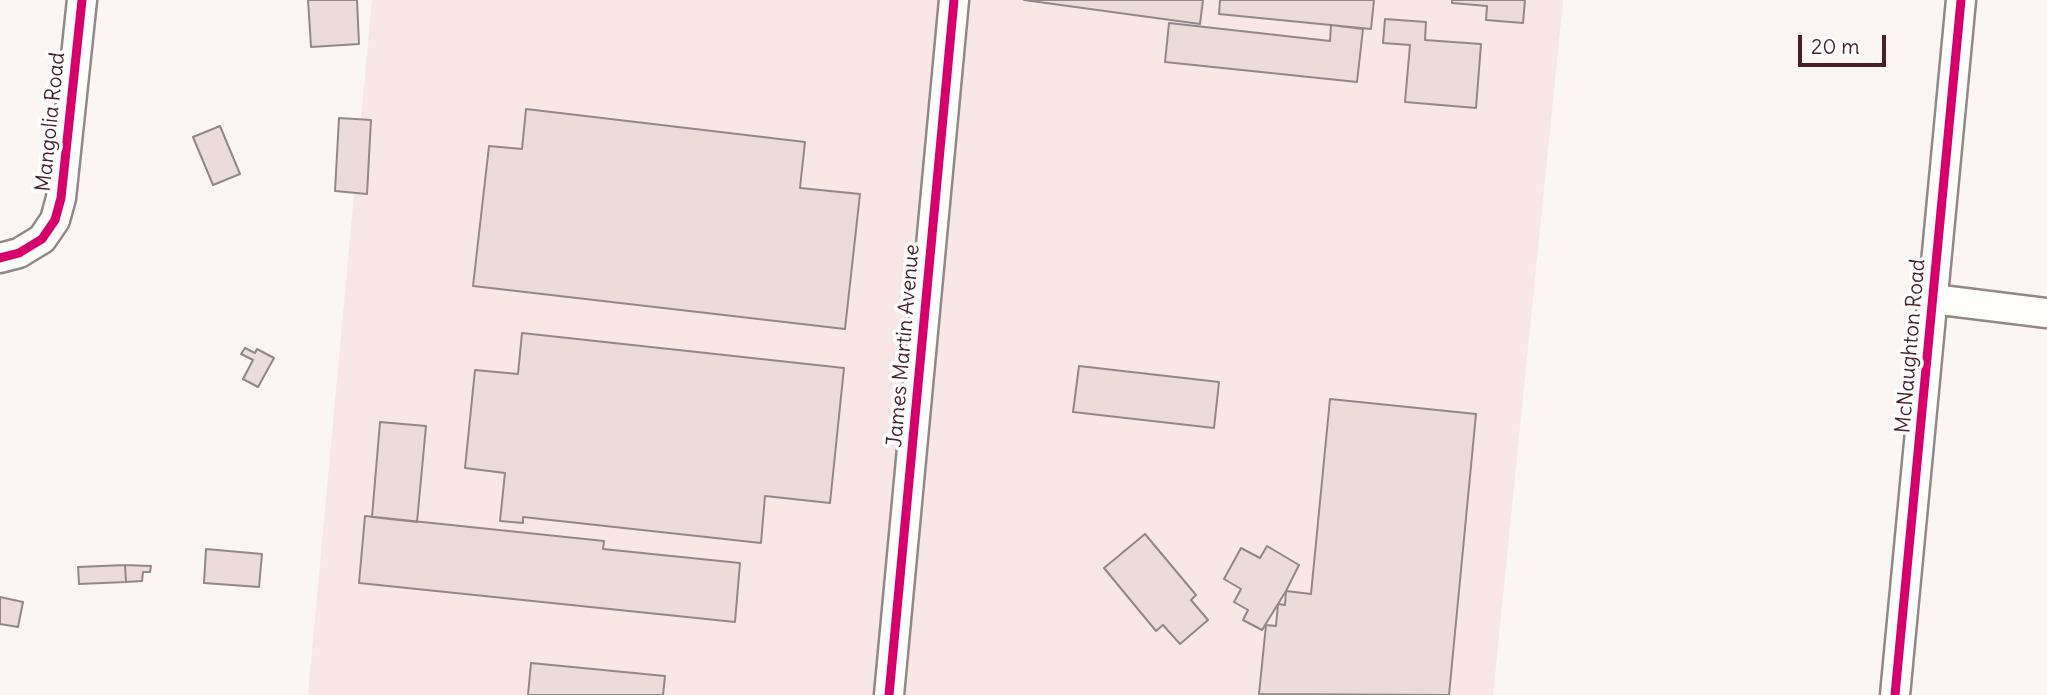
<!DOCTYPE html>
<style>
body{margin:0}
#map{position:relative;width:2047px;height:695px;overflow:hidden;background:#fbf5f4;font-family:Delius,sans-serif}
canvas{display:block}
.scale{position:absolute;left:1798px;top:35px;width:88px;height:32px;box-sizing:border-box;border:4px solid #4a1f2b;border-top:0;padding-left:9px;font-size:21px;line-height:24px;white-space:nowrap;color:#4a1f2b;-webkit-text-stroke:5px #fff;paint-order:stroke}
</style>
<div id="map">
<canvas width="2047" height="695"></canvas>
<div class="scale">20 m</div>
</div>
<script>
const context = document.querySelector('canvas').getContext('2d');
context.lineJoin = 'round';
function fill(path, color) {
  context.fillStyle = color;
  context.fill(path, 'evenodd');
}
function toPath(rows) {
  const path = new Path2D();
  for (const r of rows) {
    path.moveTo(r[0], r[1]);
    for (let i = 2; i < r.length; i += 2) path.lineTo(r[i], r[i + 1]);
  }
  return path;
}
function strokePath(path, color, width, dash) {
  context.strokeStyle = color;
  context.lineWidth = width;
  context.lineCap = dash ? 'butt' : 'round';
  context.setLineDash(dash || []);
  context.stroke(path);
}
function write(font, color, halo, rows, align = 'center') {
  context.font = font + ' Delius,sans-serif';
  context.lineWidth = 7;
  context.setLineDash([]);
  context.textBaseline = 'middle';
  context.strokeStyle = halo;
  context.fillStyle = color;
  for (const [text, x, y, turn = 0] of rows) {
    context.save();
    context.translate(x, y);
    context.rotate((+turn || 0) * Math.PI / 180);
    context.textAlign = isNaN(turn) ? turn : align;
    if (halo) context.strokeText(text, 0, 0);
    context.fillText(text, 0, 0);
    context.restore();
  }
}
const built = toPath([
 [372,0,1563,0,1493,695,308,695]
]);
const building = toPath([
 [308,0,357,0,359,44,311,47,308,0],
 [1024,0,1203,0,1200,24,1024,0],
 [1220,0,1374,0,1371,29,1219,14,1220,0],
 [1452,0,1525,0,1523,23,1486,20,1487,6,1452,3,1452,0],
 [1385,19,1426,22,1425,40,1481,44,1476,108,1405,102,1410,45,1383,43,1385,19],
 [1169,23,1330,41,1331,25,1363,29,1357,82,1165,62,1169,23],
 [526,109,805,142,800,188,860,194,845,329,473,286,489,146,522,149,526,109],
 [339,118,371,120,367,194,335,191,339,118],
 [220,126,240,174,213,185,193,137,220,126],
 [522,333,844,368,830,503,765,496,761,543,523,517,523,523,500,521,505,473,465,468,475,370,518,374,522,333],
 [245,348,255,353,257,349,274,358,258,387,243,379,253,360,241,354,245,348],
 [1079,366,1219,382,1214,428,1073,412,1079,366],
 [1330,399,1476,414,1449,695,1259,694,1266,625,1276,626,1278,604,1285,605,1286,591,1311,594,1330,399],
 [380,422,426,426,417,522,372,517,380,422],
 [365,516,604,541,603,549,740,563,735,622,359,583,365,516],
 [1145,534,1196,595,1191,600,1208,620,1180,644,1163,625,1156,631,1104,568,1145,534],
 [1267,546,1299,565,1286,591,1262,630,1243,620,1248,610,1234,602,1241,589,1224,579,1241,548,1260,558,1267,546],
 [206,549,262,554,259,587,204,583,206,549],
 [125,565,126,582,79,584,78,567,125,565],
 [125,565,151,566,150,572,143,572,142,581,126,582,125,565],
 [0,597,23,602,18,627,0,624,0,597],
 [531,663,665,676,663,695,528,695,531,663]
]);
const minor = toPath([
 [0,258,19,253,42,239,55,220,61,198,82,0],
 [1933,299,2047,313],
 [889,695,954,0],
 [1895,695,1961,0]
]);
const cycleway = toPath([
 [0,258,19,253,42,239,55,220,61,198,82,0],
 [889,695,954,0],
 [1895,695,1961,0]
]);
const streetNames = [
 ["Mangolia Road",51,122,-84],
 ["James Martin Avenue",904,346,-85],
 ["McNaughton Road",1911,346,-85]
];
fill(built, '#f8e7e5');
fill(building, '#ebdcda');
strokePath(building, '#928789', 2);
strokePath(minor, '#928789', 33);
strokePath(minor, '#fefefd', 28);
strokePath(cycleway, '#d6006c', 9);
write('21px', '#4a1f2b', '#fff', streetNames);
</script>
